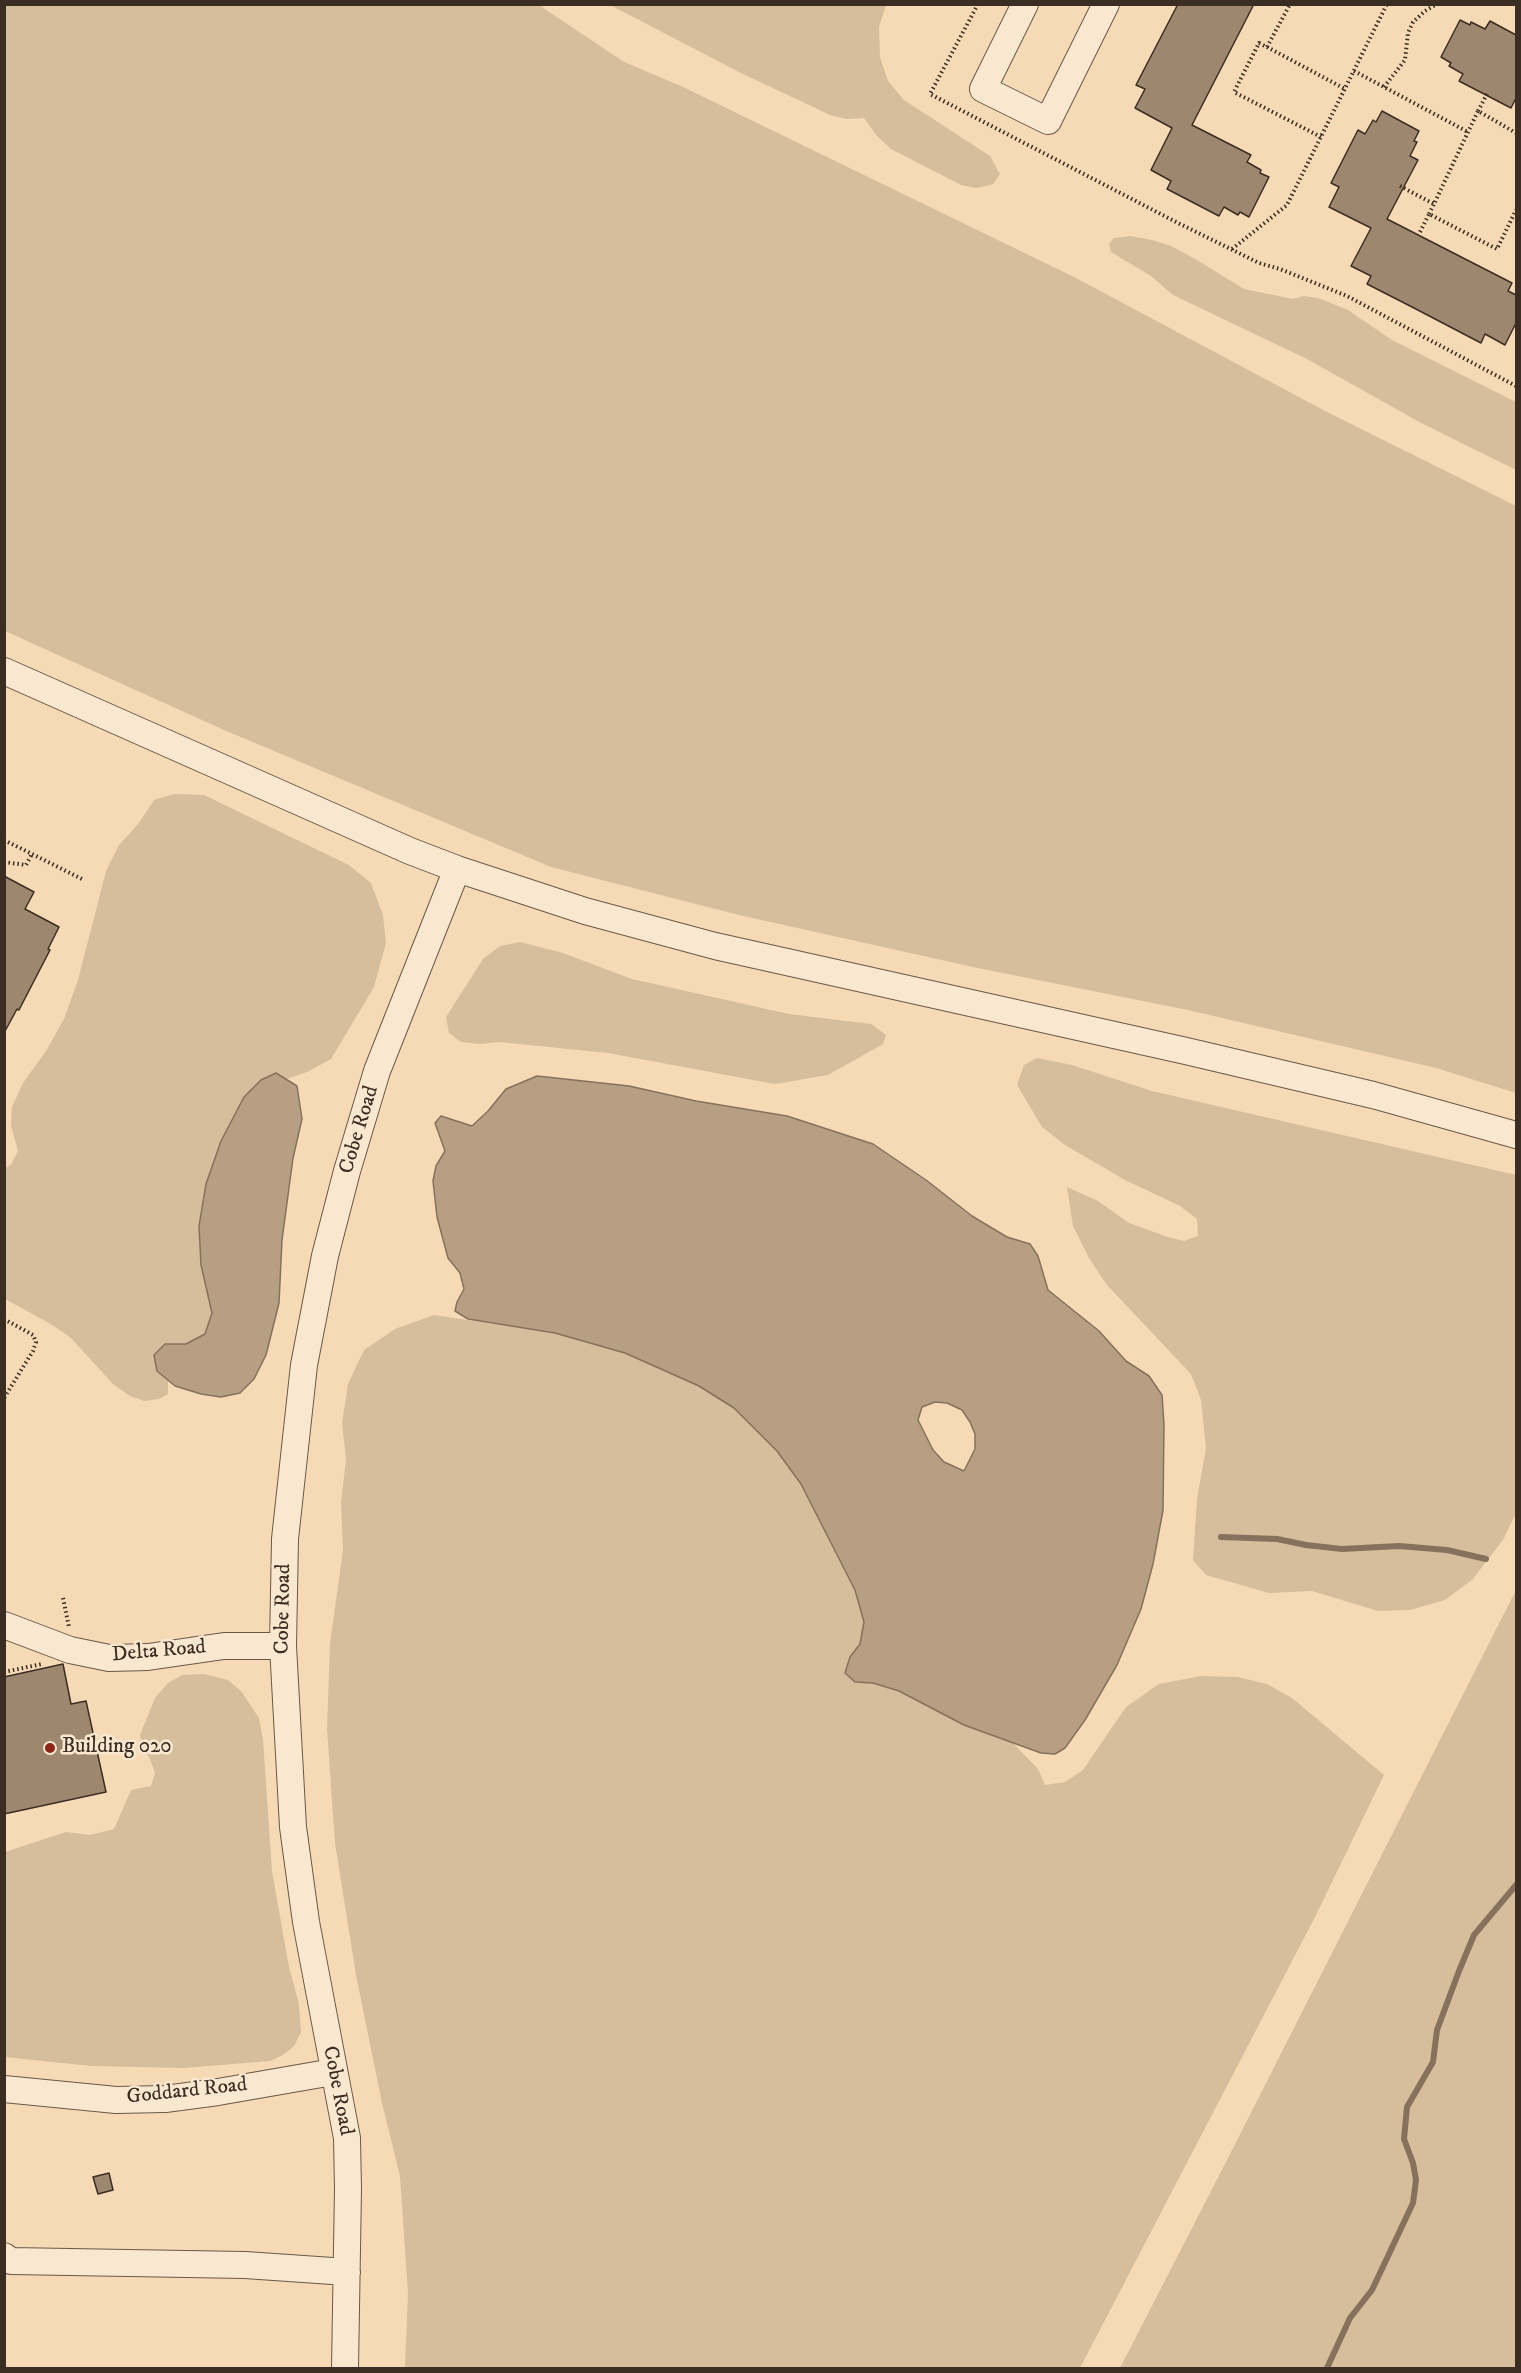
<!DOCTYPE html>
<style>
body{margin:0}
#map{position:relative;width:1521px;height:2373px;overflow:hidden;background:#f6dab5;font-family:"IM FELL DW Pica",serif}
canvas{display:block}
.frame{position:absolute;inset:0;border:6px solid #3c2d23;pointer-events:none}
</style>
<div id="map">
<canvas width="1521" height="2373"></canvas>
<div class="frame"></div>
</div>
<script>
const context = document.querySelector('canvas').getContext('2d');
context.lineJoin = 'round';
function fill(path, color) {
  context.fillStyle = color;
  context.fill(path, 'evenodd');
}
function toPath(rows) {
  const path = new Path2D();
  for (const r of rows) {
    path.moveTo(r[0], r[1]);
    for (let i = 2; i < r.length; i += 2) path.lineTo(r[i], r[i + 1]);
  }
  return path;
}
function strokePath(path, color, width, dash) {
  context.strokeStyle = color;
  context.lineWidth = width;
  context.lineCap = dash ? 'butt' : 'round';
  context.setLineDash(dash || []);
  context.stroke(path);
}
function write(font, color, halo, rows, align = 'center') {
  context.font = font + ' "IM FELL DW Pica",serif';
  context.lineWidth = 5;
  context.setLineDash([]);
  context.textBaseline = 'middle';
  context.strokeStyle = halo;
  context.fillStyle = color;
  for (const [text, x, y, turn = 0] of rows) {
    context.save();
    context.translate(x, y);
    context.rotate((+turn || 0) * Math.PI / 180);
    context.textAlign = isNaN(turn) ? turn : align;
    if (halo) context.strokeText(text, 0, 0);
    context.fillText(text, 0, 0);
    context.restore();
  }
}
const green = toPath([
 [5,4,539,5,624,62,681,86,1076,278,1329,413,1516,506,1516,1093,1436,1068,1188,1010,973,967,739,915,551,867,224,730,5,631],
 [610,5,886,5,879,27,880,57,888,81,904,100,990,156,1000,174,993,184,986,186,976,188,961,185,891,149,877,136,864,118,846,119,830,115,739,72],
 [1130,236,1152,240,1171,246,1197,260,1244,289,1293,299,1304,296,1318,298,1348,310,1392,340,1516,402,1516,470,1423,424,1307,359,1173,295,1151,276,1111,252,1109,244,1114,238],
 [174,794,204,795,349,865,371,883,383,915,386,943,374,987,331,1059,307,1072,287,1079,276,1074,199,1226,201,1265,212,1313,205,1334,186,1344,165,1344,157,1371,168,1380,168,1394,159,1399,144,1401,130,1396,113,1384,70,1337,49,1323,5,1299,4,1168,11,1165,18,1151,11,1126,12,1107,23,1083,46,1051,64,1019,78,980,106,871,119,845,139,823,154,800],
 [520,942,563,953,632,979,789,1014,871,1024,886,1035,883,1044,828,1075,775,1084,608,1053,499,1042,480,1044,461,1042,449,1033,446,1017,483,959,500,946],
 [1037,1058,1072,1065,1152,1091,1516,1175,1516,1513,1503,1540,1472,1580,1445,1600,1410,1610,1378,1611,1312,1591,1269,1593,1206,1575,1193,1560,1197,1499,1206,1448,1201,1400,1191,1374,1107,1285,1089,1258,1073,1226,1067,1187,1098,1201,1129,1223,1168,1237,1184,1241,1198,1236,1197,1219,1180,1206,1125,1180,1065,1145,1042,1127,1017,1085,1024,1065],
 [434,1315,555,1333,625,1353,699,1386,734,1408,777,1451,801,1484,855,1590,864,1622,860,1644,850,1657,855,1682,873,1683,899,1691,964,1725,1012,1742,1038,1769,1045,1785,1065,1782,1083,1770,1126,1707,1159,1684,1201,1676,1238,1677,1267,1684,1292,1698,1384,1775,1315,1917,1080,2368,405,2368,408,2293,400,2176,382,2103,356,1975,335,1843,327,1729,330,1644,343,1550,341,1503,346,1459,342,1423,348,1384,364,1350,395,1329],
 [1516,1590,1516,2368,1120,2368,1227,2160],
 [204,1674,228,1680,241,1691,259,1718,263,1740,272,1871,289,1967,299,2004,301,2032,294,2046,283,2055,270,2061,184,2068,91,2066,5,2057,5,1852,66,1832,90,1835,114,1829,131,1790,151,1786,155,1773,150,1759,143,1747,140,1735,155,1698,168,1683,182,1675]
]);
const water = toPath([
 [276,1073,297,1086,302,1119,293,1158,282,1240,279,1303,266,1355,254,1379,240,1393,221,1397,201,1394,175,1386,157,1371,154,1355,165,1344,186,1344,205,1334,212,1313,201,1265,199,1226,206,1184,221,1141,244,1097,261,1080,276,1073],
 [537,1076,629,1086,696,1101,787,1116,873,1144,926,1180,972,1216,1007,1237,1030,1244,1038,1256,1048,1290,1099,1331,1126,1361,1149,1376,1162,1395,1164,1425,1163,1510,1153,1564,1141,1609,1117,1665,1085,1720,1065,1748,1055,1754,1041,1753,964,1725,899,1691,873,1683,855,1682,845,1673,850,1657,860,1644,864,1622,855,1590,801,1484,777,1451,734,1408,699,1386,625,1353,555,1333,468,1319,455,1311,457,1302,464,1289,460,1273,448,1258,437,1217,433,1181,436,1166,445,1151,435,1123,441,1116,472,1126,488,1111,506,1089,537,1076],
 [935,1402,947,1403,962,1410,970,1422,975,1434,975,1449,964,1471,944,1462,933,1450,918,1420,922,1407,935,1402]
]);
const stream = toPath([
 [1221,1537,1277,1539,1306,1545,1342,1549,1399,1546,1447,1550,1486,1559],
 [1327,2368,1350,2318,1372,2290,1413,2203,1416,2180,1413,2163,1404,2139,1407,2107,1433,2062,1437,2030,1459,1971,1474,1935,1516,1885]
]);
const building = toPath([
 [1178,4,1254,4,1192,125,1251,155,1247,162,1261,170,1260,173,1269,177,1249,217,1240,212,1238,215,1224,207,1219,216,1167,189,1171,181,1151,170,1172,128,1135,108,1145,89,1136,85,1178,4],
 [1460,20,1470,25,1471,22,1485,29,1490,21,1516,35,1516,98,1511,108,1459,81,1463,74,1449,66,1451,63,1441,57,1460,20],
 [1382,111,1419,131,1414,141,1417,142,1410,156,1418,160,1387,219,1512,283,1508,291,1516,295,1516,323,1505,345,1485,334,1481,343,1414,308,1367,284,1371,276,1351,266,1371,228,1329,207,1339,187,1331,183,1358,130,1365,134,1373,120,1376,122,1382,111],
 [4,876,34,892,25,909,59,927,48,949,50,950,19,1010,17,1009,4,1033,4,876],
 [63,1664,71,1704,86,1701,106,1792,4,1814,4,1677,63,1664],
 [109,2173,113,2190,98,2194,93,2177,109,2173]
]);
const path = toPath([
 [978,4,930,94,1178,223,1259,263,1280,269,1347,296,1516,386],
 [1289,6,1267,47,1259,43,1234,92,1321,137],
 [1267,47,1345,89],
 [1354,71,1468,132],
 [1384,87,1405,60,1408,33,1413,22,1425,11,1437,4],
 [1478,111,1487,94],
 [1400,186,1434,204,1478,111,1516,133],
 [1429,214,1434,204],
 [1420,232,1429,214,1497,249,1516,210],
 [1232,249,1287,205,1387,4],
 [4,840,82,879],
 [4,862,26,865,32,854],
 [4,1319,33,1335,36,1342,33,1351,4,1398],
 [63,1598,69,1627],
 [4,1672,42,1664]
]);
const minor = toPath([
 [1025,4,983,89,1048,121,1106,4],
 [4,671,410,851,457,869,585,911,715,946,1186,1051,1373,1095,1516,1135],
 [4,1625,70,1650,109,1658,148,1657,224,1646,283,1646],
 [4,2089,116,2100,165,2099,218,2092,333,2072],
 [4,2256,11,2261,245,2265,347,2272],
 [345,2368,348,2189,347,2138,306,1922,293,1827,283,1646,285,1539,304,1365,325,1256,347,1171,377,1071,457,869]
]);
const markers = [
 [50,1748,6,"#8f2418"]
];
const streetNames = [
 ["Cobe Road",360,1130,-73],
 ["Cobe Road",284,1609,-89],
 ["Delta Road",159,1652,-5],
 ["Cobe Road",337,2091,79],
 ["Goddard Road",187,2092,-6]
];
const poiNames = [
 ["Building 020",62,1748]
];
fill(green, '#d6bd9c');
fill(water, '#b79f83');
strokePath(water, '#86715d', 1.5);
strokePath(stream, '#86715d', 6);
fill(building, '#9d876f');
strokePath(building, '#3c2d23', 1.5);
strokePath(minor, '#6a5848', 28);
strokePath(path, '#3c2d23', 4, [1.5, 3]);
strokePath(minor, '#f9e7cf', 26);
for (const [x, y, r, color] of markers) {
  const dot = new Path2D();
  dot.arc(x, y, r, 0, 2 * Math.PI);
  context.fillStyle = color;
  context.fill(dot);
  strokePath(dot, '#f9e7cf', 2);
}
write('21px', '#3c2d23', '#f9e7cf', streetNames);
write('21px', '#3c2d23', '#f9e7cf', poiNames, 'left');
</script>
